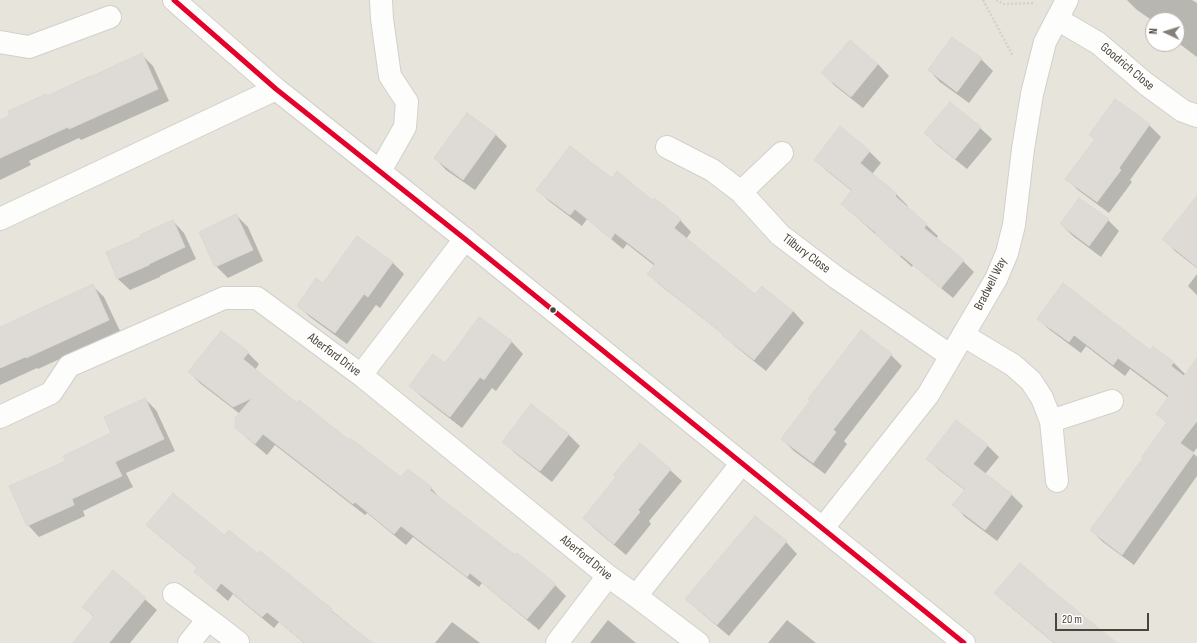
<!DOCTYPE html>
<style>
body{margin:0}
#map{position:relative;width:1197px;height:643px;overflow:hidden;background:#f4f2ee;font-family:"Sofia Sans Condensed",sans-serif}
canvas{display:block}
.north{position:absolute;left:1145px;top:12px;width:40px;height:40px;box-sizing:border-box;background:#fff;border:1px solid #b7b4b0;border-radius:50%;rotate:274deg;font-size:11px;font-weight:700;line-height:16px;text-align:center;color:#4b4439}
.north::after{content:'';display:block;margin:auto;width:14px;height:18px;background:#868178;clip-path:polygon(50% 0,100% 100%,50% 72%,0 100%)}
.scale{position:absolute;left:1055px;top:613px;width:94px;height:18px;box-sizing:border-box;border:2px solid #4b4439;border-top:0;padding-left:5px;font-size:12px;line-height:14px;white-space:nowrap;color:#4b4439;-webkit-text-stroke:3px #fff;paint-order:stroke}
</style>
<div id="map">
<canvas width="1197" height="643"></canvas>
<div class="north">N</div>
<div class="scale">20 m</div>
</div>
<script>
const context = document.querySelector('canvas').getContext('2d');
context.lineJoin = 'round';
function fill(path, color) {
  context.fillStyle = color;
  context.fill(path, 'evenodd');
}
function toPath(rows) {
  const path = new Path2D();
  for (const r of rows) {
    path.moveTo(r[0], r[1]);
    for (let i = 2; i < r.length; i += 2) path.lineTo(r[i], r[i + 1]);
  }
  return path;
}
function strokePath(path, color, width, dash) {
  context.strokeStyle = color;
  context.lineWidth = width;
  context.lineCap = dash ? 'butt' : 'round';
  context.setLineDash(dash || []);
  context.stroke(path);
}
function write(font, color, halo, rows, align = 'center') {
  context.font = font + ' "Sofia Sans Condensed",sans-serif';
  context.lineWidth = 3;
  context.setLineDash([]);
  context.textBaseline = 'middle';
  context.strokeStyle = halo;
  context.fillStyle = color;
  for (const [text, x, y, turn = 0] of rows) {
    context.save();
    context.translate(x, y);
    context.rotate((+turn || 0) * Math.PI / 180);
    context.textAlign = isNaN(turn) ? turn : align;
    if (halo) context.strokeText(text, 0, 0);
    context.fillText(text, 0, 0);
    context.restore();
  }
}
const residential = toPath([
 [0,0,1197,0,1197,643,0,643],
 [1153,20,1177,20,1177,44,1153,44]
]);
const shadow = toPath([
 [1127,0,1192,0,1197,3,1197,57,1177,42,1177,20,1153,20,1153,21,1137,10],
 [953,38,981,59,993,71,969,103,940,82,929,70],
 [142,55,153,66,169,101,81,140,79,138,29,161,31,165,0,180,0,121,47,97],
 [878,64,889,76,863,108,834,85,823,73],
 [1115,100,1149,125,1161,137,1130,180,1132,182,1109,213,1078,190,1067,179,1096,140,1090,135],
 [467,114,496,135,507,146,475,190,446,170,435,158],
 [980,128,992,139,967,169,937,145,926,133],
 [869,151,881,163,872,174,896,194,908,206,907,207,938,236,936,239,963,261,974,272,953,298,913,265,912,267,842,204,852,191,827,171,815,160],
 [612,179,680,220,691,232,686,239,755,295,793,311,804,323,766,371,735,346,723,334,660,285,649,274,655,266,627,244,623,249,587,219,582,226,549,201,538,190],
 [1197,203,1197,268,1175,251,1164,239],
 [236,215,248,227,263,261,228,278,216,266],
 [1108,220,1119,231,1101,257,1073,236,1061,224],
 [173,221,184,233,196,259,160,276,160,277,130,290,118,279,107,253,142,237],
 [358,237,393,263,404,274,380,308,376,305,347,344,310,317,298,306,323,285],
 [1197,274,1197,295,1188,286],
 [92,285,104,297,120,331,38,369,37,368,0,385,0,328],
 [479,319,512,342,523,354,496,391,492,388,462,428,422,397,410,386,446,365],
 [1038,319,1151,351,1174,363,1185,374,1183,377,1197,387,1197,448,1193,453,1197,457,1197,476,1134,565,1103,542,1091,530,1144,458,1167,423,1158,414,1169,398,1130,369,1125,376,1086,346,1081,353,1050,330],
 [248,353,259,364,255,370,297,405,401,478,431,488,442,500,442,501,555,585,566,596,539,630,482,583,479,587,413,537,406,545,367,513,365,515,275,445,267,455,248,439,236,427,240,414,201,384,189,372],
 [891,355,902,366,844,441,847,444,825,474,794,451,782,439],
 [145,399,156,410,175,451,126,473,133,487,83,511,85,516,39,537,28,525,67,462,112,434],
 [568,434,580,446,552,482,515,453,504,442],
 [987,445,999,457,985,474,1012,495,1023,506,997,541,965,517,954,505,965,490,939,470,927,459],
 [670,470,682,481,649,521,651,524,626,555,595,529,584,518],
 [148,525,224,537,258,555,260,553,372,643,304,643,279,622,274,628,233,594,228,601,195,572,198,568,159,536],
 [786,542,797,554,729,636,698,610,686,599],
 [113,571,157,610,130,643,74,643,94,617,84,607],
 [996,593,1115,643,1054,643,1007,604],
 [608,620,636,643,590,643],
 [787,620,816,643,768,643],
 [452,622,480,643,435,643]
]);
const building = toPath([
 [952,37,982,58,957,92,928,70,952,37],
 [850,40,878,64,851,97,821,73,850,40],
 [142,53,158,89,69,129,68,127,0,158,0,120,10,115,8,111,46,94,47,96,90,76,90,77,142,53],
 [1115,99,1150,124,1119,168,1121,170,1097,202,1065,179,1095,139,1089,135,1115,99],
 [950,102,981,127,955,159,924,133,950,102],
 [467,113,496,134,463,180,434,158,467,113],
 [840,126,870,151,860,163,897,194,895,196,927,224,924,228,964,260,941,288,901,255,900,256,875,234,876,233,841,204,852,190,814,160,840,126],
 [570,146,612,178,617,171,652,200,654,198,681,219,674,228,755,294,762,286,793,311,754,360,722,335,723,334,647,274,655,264,615,233,611,239,575,209,570,215,536,190,570,146],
 [1197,196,1197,267,1162,239,1197,196],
 [1079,198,1109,219,1089,246,1060,224,1079,198],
 [236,214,253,250,215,267,199,232,236,214],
 [173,220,185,247,149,264,149,265,117,279,106,252,141,237,140,235,173,220],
 [357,236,393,262,368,297,364,294,335,333,297,306,316,278,323,283,357,236],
 [1063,283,1150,350,1153,346,1174,362,1171,366,1184,376,1197,358,1197,421,1180,443,1194,453,1122,555,1090,530,1143,458,1142,457,1167,422,1156,414,1169,396,1118,358,1113,365,1074,335,1069,342,1037,319,1063,283],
 [93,284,109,320,26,358,25,357,0,368,0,327,93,284],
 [479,317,512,341,484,380,480,377,450,417,409,386,433,354,445,363,479,317],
 [861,330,892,354,833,430,836,432,813,463,781,439,810,401,808,399,861,330],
 [221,331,249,352,243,359,297,403,299,400,349,440,350,438,401,477,408,469,432,487,430,490,515,555,517,553,556,584,527,619,470,573,467,577,401,526,394,534,355,502,353,504,263,434,255,444,235,428,235,418,252,398,233,407,188,372,221,331],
 [145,398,164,439,115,462,122,476,72,499,74,505,27,526,9,486,66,461,63,456,111,433,104,417,145,398],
 [531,404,569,434,540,471,502,442,531,404],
 [956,420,988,445,973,464,1012,494,985,530,952,505,965,489,926,459,956,420],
 [640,443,671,469,638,510,640,512,614,544,583,518,616,477,613,475,640,443],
 [173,493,224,535,229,530,258,554,260,551,332,609,331,611,373,643,305,643,267,612,262,617,221,583,216,590,194,572,197,567,146,525,173,493],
 [755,516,787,541,717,625,685,599,755,516],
 [1020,563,1041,581,1117,643,1055,643,1016,611,994,593,1020,563],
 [113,570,146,598,109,643,73,643,94,616,82,607,113,570]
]);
const path = toPath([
 [983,0,1013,56],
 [996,0,1004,4,1035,3]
]);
const minor = toPath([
 [174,0,276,89,465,239,964,643],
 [1057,19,1098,43,1146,84,1183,111,1197,116],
 [0,42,29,47,110,17],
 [667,147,712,170,741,192,780,235,837,278,951,356],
 [380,171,405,127,407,102,390,76,382,19,381,0],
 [741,192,782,153],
 [0,219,276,89],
 [963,335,1013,365,1031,381,1042,398,1051,421,1057,481],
 [361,375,465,239],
 [0,417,51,393,69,366,224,298,257,298,361,375,608,576,636,596,742,463],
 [1051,421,1112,401],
 [823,528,928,395,996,279,1007,253,1014,225,1023,149,1032,94,1045,42,1067,0],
 [174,594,208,619,189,643],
 [636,596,698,643],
 [208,619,238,642],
 [557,643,608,576]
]);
const bus1 = toPath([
 [174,0,276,89,465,239,964,643]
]);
const markers = [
 [553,310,3.5,"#4b4439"]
];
const streetNames = [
 ["Goodrich Close",1127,67,40],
 ["Tilbury Close",806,254,37],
 ["Bradwell Way",991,284,-63],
 ["Aberford Drive",334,355,37],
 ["Aberford Drive",586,558,39]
];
fill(residential, '#e7e4dc');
fill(shadow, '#0003');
fill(building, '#dedbd6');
strokePath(building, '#dcd9d4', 1);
strokePath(minor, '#d2d0cb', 24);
strokePath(path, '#d3d2cc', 2.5, [2, 2]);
strokePath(minor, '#fdfdfc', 22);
strokePath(bus1, '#e4002b', 5);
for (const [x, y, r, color] of markers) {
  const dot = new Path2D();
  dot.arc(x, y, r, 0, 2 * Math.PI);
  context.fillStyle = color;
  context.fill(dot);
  strokePath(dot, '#fff', 1.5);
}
write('13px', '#4b4439', '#fff', streetNames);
</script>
